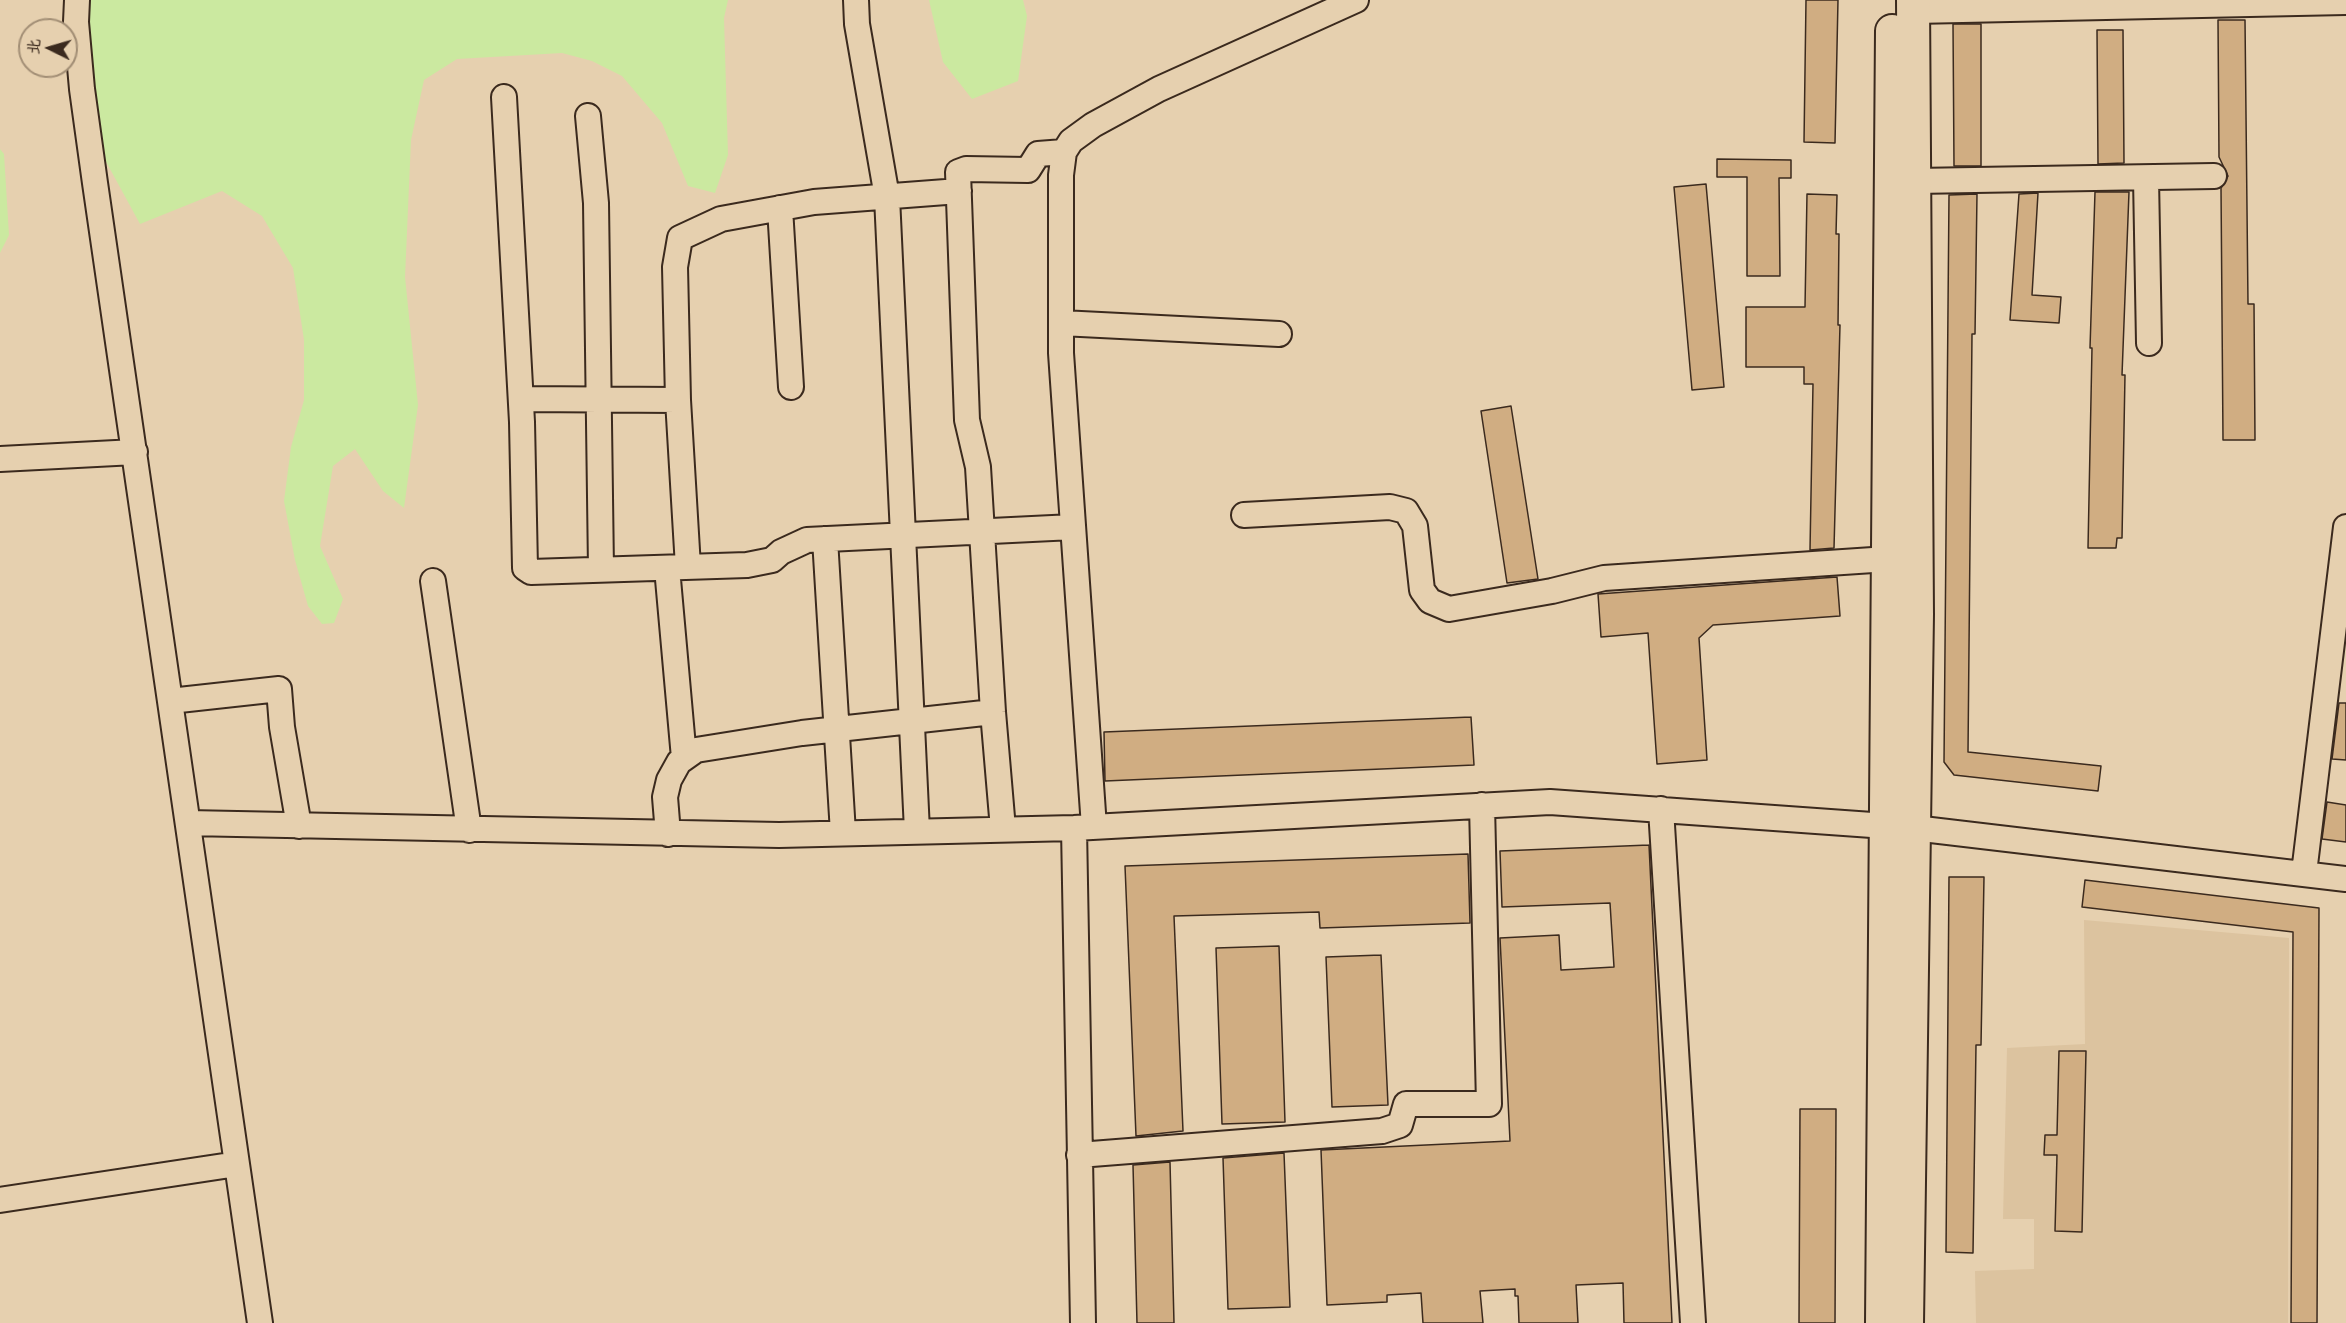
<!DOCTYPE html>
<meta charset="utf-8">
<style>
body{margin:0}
#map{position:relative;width:2346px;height:1323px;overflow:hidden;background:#e6d0af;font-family:"Playpen Sans","LXGW WenKai TC",sans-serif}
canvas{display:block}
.north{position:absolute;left:18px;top:18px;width:60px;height:60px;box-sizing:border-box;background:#e6d0af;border:2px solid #a28e75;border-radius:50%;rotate:275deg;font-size:16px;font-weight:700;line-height:24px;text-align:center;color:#3b2a1e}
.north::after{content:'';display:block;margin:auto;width:21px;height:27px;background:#3b2a1e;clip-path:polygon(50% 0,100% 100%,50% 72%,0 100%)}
</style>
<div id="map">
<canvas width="2346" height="1323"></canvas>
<div class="north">北</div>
</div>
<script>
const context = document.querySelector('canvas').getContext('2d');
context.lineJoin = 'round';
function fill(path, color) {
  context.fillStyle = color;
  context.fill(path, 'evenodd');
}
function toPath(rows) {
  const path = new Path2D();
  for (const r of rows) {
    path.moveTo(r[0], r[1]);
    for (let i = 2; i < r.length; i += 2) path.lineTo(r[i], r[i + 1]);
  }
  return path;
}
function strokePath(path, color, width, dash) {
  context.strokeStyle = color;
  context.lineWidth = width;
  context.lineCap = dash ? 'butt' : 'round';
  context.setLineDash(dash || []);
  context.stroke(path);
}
const built = toPath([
 [2084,920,2289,938,2288,1323,1976,1323,1975,1271,2034,1269,2034,1219,2003,1219,2007,1048,2085,1044]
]);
const green = toPath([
 [90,0,728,0,724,18,728,155,715,193,688,186,662,123,622,76,592,61,562,53,457,59,424,80,411,140,405,277,418,405,404,508,383,491,355,449,333,466,320,546,343,599,334,623,322,624,308,606,295,560,284,501,291,447,304,400,304,340,293,268,262,216,222,191,140,224,104,158,85,45],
 [929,0,1023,0,1027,16,1018,81,972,99,943,62],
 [0,149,4,154,9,235,0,253]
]);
const building = toPath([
 [1806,0,1838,0,1835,143,1804,142,1806,0],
 [2218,20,2245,20,2248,304,2254,304,2255,440,2223,440,2221,188,2228,176,2219,157,2218,20],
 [1953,24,1981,24,1981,166,1954,166,1953,24],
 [2097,30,2123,30,2124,163,2098,164,2097,30],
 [1717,159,1791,160,1791,178,1779,178,1780,276,1747,276,1747,177,1717,177,1717,159],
 [1706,184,1724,387,1692,390,1674,187,1706,184],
 [2095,192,2129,192,2122,375,2125,375,2122,538,2117,538,2116,548,2088,548,2092,348,2090,348,2095,192],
 [2038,193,2032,295,2061,297,2059,323,2010,320,2019,194,2038,193],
 [1807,194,1837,195,1836,234,1839,234,1838,325,1840,325,1834,548,1810,550,1813,384,1804,384,1804,367,1746,367,1746,307,1805,307,1807,194],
 [1977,194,1975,334,1972,334,1968,752,2101,766,2098,791,1954,775,1944,762,1949,195,1977,194],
 [1511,406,1538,579,1507,583,1481,411,1511,406],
 [1837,577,1840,616,1713,625,1699,638,1707,760,1657,764,1648,633,1601,637,1598,594,1837,577],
 [2339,703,2346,703,2346,760,2332,759,2339,703],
 [1471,717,1474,765,1105,781,1104,732,1471,717],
 [2327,802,2346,805,2346,842,2322,839,2327,802],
 [1649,845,1672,1323,1624,1323,1623,1283,1576,1285,1578,1323,1519,1323,1518,1296,1515,1296,1515,1289,1480,1291,1483,1323,1423,1323,1421,1293,1387,1295,1387,1302,1327,1305,1321,1150,1510,1141,1500,938,1559,935,1561,970,1614,967,1610,903,1502,907,1500,851,1649,845],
 [1468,854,1470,923,1320,928,1319,912,1174,916,1183,1131,1136,1136,1125,866,1468,854],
 [1949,877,1984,877,1981,1045,1976,1045,1973,1253,1946,1252,1949,877],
 [2085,880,2319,908,2317,1323,2291,1323,2293,932,2082,907,2085,880],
 [1279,946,1285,1122,1222,1124,1216,948,1279,946],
 [1381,955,1388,1105,1332,1107,1326,957,1381,955],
 [2059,1051,2086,1051,2082,1232,2055,1231,2057,1155,2044,1155,2045,1135,2057,1135,2059,1051],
 [1800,1109,1836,1109,1835,1323,1799,1323,1800,1109],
 [1284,1153,1290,1307,1228,1309,1223,1158,1284,1153],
 [1170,1162,1174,1323,1137,1323,1133,1165,1170,1162]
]);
const minor = toPath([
 [77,0,76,22,82,89,95,183,260,1323],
 [856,0,857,24,887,197,917,831],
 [1914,11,2346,2],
 [504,97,522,422,525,568,531,572,747,565,772,560,781,552,807,540,1073,527],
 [588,116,596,203,601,569],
 [2146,178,2149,343],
 [1915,181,2214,176],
 [780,208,791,387],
 [1061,323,1279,334],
 [521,399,678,400],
 [0,459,135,452],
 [1244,515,1390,507,1406,511,1415,526,1422,590,1430,601,1449,609,1552,591,1604,578,1888,559],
 [825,539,843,833],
 [688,567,678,400,675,267,680,238,721,219,814,202,959,191],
 [667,568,684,758],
 [433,581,469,830],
 [170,701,279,689,282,727,299,826],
 [1661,809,1693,1323],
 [188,823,779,835,1074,828,1550,802,1914,828,2346,879],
 [1094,827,1061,353,1061,175,1064,152,1071,141,1093,125,1159,89,1356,0],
 [1074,828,1083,1323],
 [1003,829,993,712,978,467,967,420,958,172,966,169,1028,170,1038,154,1064,152],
 [668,834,665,797,669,780,679,762,696,750,802,733,993,712],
 [2304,873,2346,527],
 [1079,1155,1382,1131,1400,1125,1406,1104,1489,1104,1482,805],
 [0,1200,237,1164]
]);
const major = toPath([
 [1882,1323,1892,31],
 [1907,1323,1917,614,1913,0]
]);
fill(built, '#dcc39f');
fill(green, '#cbe9a0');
fill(building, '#d0ad82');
strokePath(building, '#3b2a1e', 1.5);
strokePath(minor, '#3b2a1e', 28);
strokePath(major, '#3b2a1e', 36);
strokePath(minor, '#e6d0af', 24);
strokePath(major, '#e6d0af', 32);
</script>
